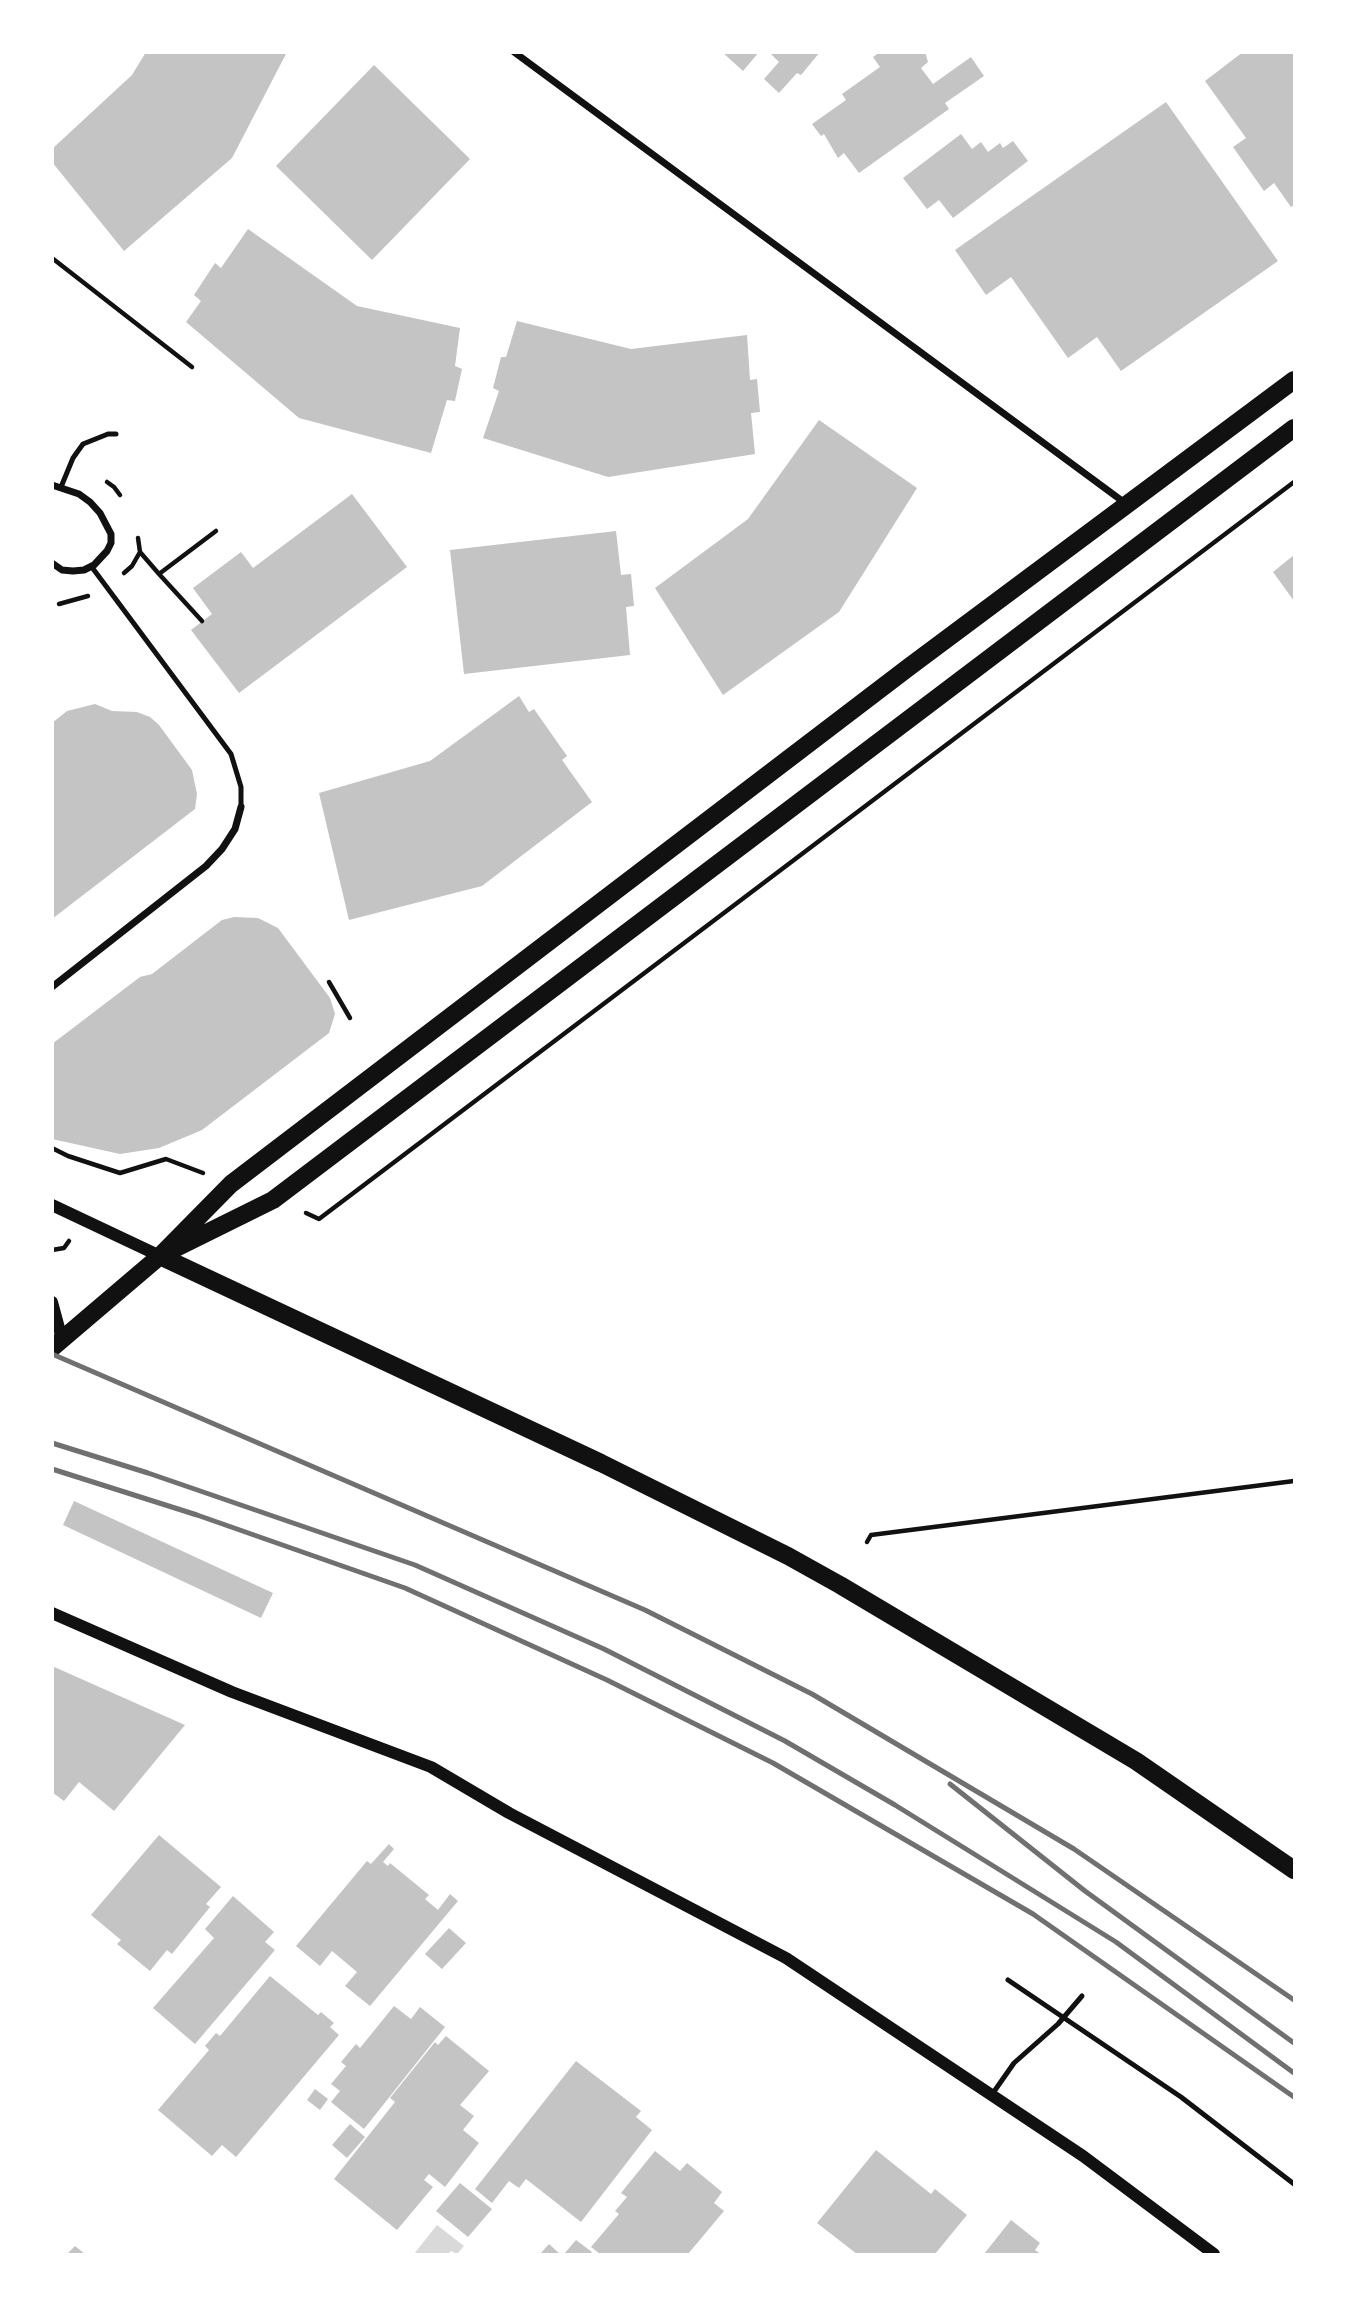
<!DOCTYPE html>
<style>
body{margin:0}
#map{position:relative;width:1347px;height:2307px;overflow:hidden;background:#fff;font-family:Karla,sans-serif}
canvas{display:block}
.frame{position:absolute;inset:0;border:54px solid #fff;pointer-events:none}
</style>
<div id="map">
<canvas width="1347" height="2307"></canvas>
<div class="frame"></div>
</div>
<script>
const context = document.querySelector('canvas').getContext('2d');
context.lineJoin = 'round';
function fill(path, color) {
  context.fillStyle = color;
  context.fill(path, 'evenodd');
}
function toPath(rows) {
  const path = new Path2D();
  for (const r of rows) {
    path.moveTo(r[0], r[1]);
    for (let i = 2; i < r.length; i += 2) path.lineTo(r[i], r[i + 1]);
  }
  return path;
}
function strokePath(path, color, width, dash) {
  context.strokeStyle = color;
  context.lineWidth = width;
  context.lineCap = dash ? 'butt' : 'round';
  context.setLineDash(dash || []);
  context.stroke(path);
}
const water = toPath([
 [437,2225,464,2246,457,2254,451,2251,448,2254,414,2254]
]);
const building = toPath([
 [146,52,287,52,232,158,124,251,52,162,52,149,132,75],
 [722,52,759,52,743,71],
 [769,52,820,52,801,75,797,73,779,93,764,79,779,62],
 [880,52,925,52,928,62,921,68,933,84,971,57,984,76,945,103,949,109,859,173,844,153,838,158,824,134,821,136,812,124,846,100,842,94,880,67,873,57],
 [1243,52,1294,52,1294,205,1291,207,1274,183,1264,191,1233,147,1246,138,1205,81],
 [374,65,470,159,372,260,276,166],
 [1166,102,1278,261,1121,371,1097,337,1068,358,1011,277,986,295,955,250],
 [961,134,972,149,981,142,988,152,1000,143,1003,148,1013,141,1028,161,953,218,939,200,927,209,903,178],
 [248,229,357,306,460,328,455,366,462,369,455,401,447,400,431,453,299,418,186,322,201,301,194,295,215,263,221,268],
 [517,321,631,349,747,335,750,380,757,379,760,412,751,413,755,454,608,477,483,438,499,391,493,388,501,357,506,357],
 [819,420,917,488,839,612,723,695,655,588,748,519],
 [352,494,407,567,239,693,191,630,212,614,193,588,241,552,253,568],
 [616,531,621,575,631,574,634,606,626,607,630,655,464,674,450,550],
 [1294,555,1294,601,1273,572],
 [519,696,529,712,534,709,567,756,562,760,592,802,482,886,349,920,319,793,430,761],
 [95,704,112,711,137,712,150,717,159,725,192,770,197,794,195,809,52,919,52,723,67,711],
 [234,917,258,918,278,928,330,998,335,1014,329,1033,202,1130,159,1148,120,1154,52,1139,52,1044,140,977,152,974,222,920],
 [74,1501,273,1593,261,1618,63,1525],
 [52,1666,185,1725,114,1811,79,1782,64,1801,52,1792],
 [159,1835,221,1887,206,1904,210,1907,172,1954,167,1950,150,1971,117,1944,121,1940,91,1915],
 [389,1844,394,1849,383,1862,388,1866,390,1863,429,1895,425,1899,438,1910,450,1894,458,1901,370,2006,345,1986,357,1972,332,1951,320,1966,296,1946,367,1861,371,1864],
 [233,1896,274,1932,265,1942,275,1950,195,2044,153,2008,214,1938,205,1929],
 [449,1928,466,1943,442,1969,425,1954],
 [270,1976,318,2015,321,2012,334,2023,330,2027,339,2035,236,2157,222,2145,212,2156,158,2110,209,2050,205,2046,216,2033,220,2036],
 [394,2006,411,2019,420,2007,445,2027,364,2129,331,2102,340,2091,331,2084,346,2066,341,2062,356,2044,360,2048],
 [446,2036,489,2071,460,2105,474,2116,463,2130,479,2143,445,2187,429,2174,424,2180,433,2187,397,2230,334,2179,395,2102,390,2098,435,2042,438,2045],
 [576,2061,641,2111,636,2117,652,2130,581,2222,526,2179,519,2188,509,2181,492,2203,475,2189],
 [315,2089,328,2099,320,2110,307,2100],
 [350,2124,365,2137,347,2158,332,2145],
 [876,2150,931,2194,935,2189,967,2215,935,2254,857,2254,817,2223],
 [655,2151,680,2171,687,2163,722,2192,714,2203,724,2211,688,2254,600,2254,591,2247,619,2214,615,2211,627,2197,621,2193],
 [460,2183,492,2209,468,2237,436,2211],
 [1011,2220,1040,2243,1035,2250,1041,2254,984,2254],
 [576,2240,592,2252,590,2254,564,2254],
 [549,2244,560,2254,540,2254],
 [75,2246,85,2254,67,2254]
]);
const path = toPath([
 [52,258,192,367],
 [107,482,114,487,120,495],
 [140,552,159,574],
 [124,573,132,566,140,552,138,538],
 [59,604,88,596],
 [202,621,159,574,216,531],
 [329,982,350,1018],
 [52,1148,68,1156,120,1173,166,1159,203,1173],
 [306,1213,319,1219,1294,482],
 [52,1250,64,1248,69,1241],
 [867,1542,871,1535,1294,1481]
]);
const service = toPath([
 [61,487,73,458,83,444,108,434,116,434],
 [91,566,231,754,241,787,241,807],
 [1008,1980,1181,2097,1294,2184],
 [993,2093,1014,2063,1058,2024,1082,1996]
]);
const minor = toPath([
 [514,52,1125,503],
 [52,485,79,494,90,502,100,513,111,534,111,543,107,551,94,565,84,570,73,571,62,570,52,563],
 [52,987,206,866,222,849,235,829,241,807]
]);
const tertiary = toPath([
 [52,1205,160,1256],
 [52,1302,62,1339],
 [52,1613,232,1692,431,1767,509,1813,786,1958,1083,2156,1214,2254]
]);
const primary = toPath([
 [172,1250,273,1200,1294,428],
 [160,1256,601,1463,788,1556,840,1585,1136,1761,1294,1870],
 [52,1348,160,1256,231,1184,909,667,1294,380]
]);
const rail = toPath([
 [52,1354,645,1610,812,1694,1074,1849,1294,2000],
 [52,1443,148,1473,415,1565,604,1649,785,1741,895,1805,1116,1942,1294,2073],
 [52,1469,197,1515,405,1588,607,1680,773,1763,1033,1914,1294,2097],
 [950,1784,1085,1891,1294,2043]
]);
fill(water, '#d9d9d9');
fill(building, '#c4c4c4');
strokePath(path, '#111', 4.5);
strokePath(service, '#111', 5);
strokePath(minor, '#111', 7);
strokePath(tertiary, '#111', 12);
strokePath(primary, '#111', 18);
strokePath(rail, '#707070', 5);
</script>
